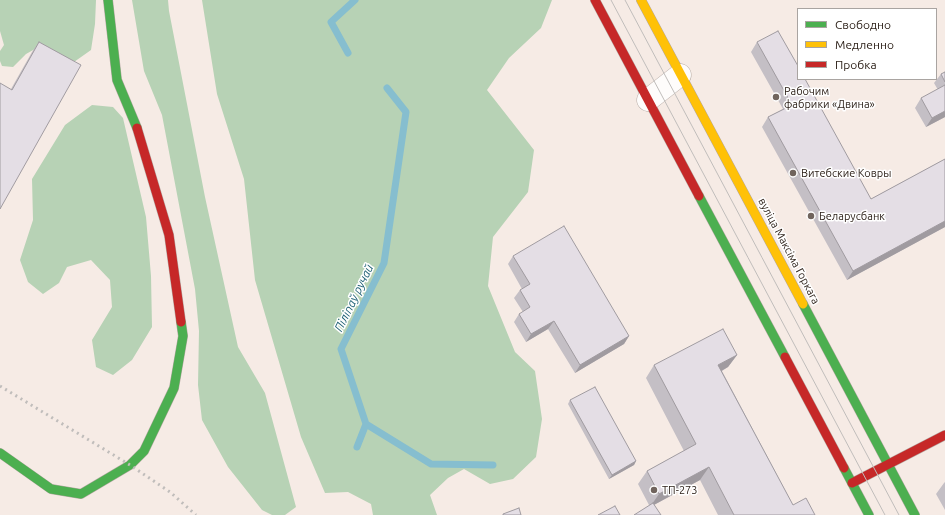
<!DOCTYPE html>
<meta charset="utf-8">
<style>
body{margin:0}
#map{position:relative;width:945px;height:515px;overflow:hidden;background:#f6ebe5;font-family:Ubuntu,sans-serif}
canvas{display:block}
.legend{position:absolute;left:797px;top:8px;width:140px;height:72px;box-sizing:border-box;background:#fff;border:1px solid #a9a4a1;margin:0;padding:5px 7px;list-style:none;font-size:12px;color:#281c14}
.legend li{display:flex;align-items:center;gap:8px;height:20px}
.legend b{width:20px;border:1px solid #a9a4a1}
</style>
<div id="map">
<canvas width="945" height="515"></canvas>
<ul class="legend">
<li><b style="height:5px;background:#4caf50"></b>Свободно</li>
<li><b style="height:5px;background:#ffc107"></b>Медленно</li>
<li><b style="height:5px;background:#c62828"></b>Пробка</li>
</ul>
</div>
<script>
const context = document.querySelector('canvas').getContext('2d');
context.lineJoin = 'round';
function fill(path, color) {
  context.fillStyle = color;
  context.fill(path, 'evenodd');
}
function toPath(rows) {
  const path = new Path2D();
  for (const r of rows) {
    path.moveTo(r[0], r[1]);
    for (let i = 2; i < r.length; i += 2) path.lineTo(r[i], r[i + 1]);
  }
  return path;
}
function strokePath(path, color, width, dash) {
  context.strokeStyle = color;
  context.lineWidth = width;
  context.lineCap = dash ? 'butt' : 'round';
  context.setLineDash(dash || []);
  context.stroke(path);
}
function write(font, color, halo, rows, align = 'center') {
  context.font = font + ' Ubuntu,sans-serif';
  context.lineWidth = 3;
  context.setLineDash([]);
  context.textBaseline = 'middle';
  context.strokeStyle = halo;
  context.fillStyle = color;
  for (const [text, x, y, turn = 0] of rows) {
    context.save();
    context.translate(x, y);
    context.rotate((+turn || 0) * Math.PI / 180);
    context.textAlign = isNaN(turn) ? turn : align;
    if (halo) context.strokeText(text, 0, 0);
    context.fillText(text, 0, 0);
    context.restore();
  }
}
const forest = toPath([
 [0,0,96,0,95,24,91,50,74,62,35,49,26,54,13,67,2,66,0,61,0,51,4,45,0,31],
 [132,0,168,0,169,11,205,197,238,347,265,393,296,507,285,515,272,515,262,510,228,467,202,420,198,385,199,331,195,289,162,115,144,71],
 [202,0,552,0,541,28,509,58,487,90,534,150,528,192,493,237,488,286,515,352,535,371,542,419,536,457,513,479,490,484,464,469,448,478,430,495,437,515,373,515,371,504,348,492,325,493,301,437,255,280,244,179,217,94],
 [92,105,113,107,123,118,146,217,151,276,152,327,132,360,113,375,96,367,92,340,112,307,110,280,91,260,67,267,59,283,43,294,28,282,20,260,33,220,32,179,65,125]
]);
const stream = toPath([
 [348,53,331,22,355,0],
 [366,424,431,464,493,465],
 [357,447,366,424,341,349,384,263,406,112,387,88]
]);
const street = toPath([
 [648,100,680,75]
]);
const fast = toPath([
 [108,0,117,80,137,128],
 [699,196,785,357],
 [803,304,915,515],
 [0,453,51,489,81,494,130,465,144,451,174,388,183,336,181,322],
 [844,468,869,515]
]);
const slow = toPath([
 [641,0,803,304]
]);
const jam = toPath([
 [595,0,699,196],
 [137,128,169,235,181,322],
 [785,357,844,468],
 [852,483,945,435]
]);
const tram = toPath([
 [611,0,885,515],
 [625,0,899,515]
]);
const rail = toPath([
 [0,386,130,465,170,492,196,515]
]);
const wall = toPath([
 [39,42,0,209,11,89,32,52],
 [757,42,871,199,945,159,945,227,847,280,762,127,768,117,783,109,751,52],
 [945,72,945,117,926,127,915,108,921,98,938,90,934,83,941,74],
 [513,256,629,336,624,344,575,373,548,329,526,342,514,322,519,314,523,312,514,298,520,290,522,289,508,264],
 [737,355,728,367,722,371,793,505,815,515,718,515,700,480,654,505,649,505,638,484,647,471,684,451,646,378,654,365],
 [570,400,636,461,634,465,609,479,568,404],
 [945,482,945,510,936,494,944,483]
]);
const shadedWall = toPath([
 [945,111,945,117,926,127,932,118],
 [945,221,945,227,847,280,853,271],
 [554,321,548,329,526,342,531,334],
 [629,336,624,344,575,373,580,365],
 [737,355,728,367,709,378,718,365],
 [636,461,634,465,609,479,612,475],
 [709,467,700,480,650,507,659,494]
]);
const building = toPath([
 [778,31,798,66,798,79,805,79,871,199,945,159,945,221,853,271,768,117,792,105,757,42,778,31],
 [39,42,81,65,0,209,0,83,12,90,39,42],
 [945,72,945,82,941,74,945,72],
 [945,85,945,111,932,118,921,98,945,85],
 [564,226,629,336,580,365,554,321,531,334,519,314,530,307,520,290,530,284,513,256,564,226],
 [723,329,737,355,718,365,793,505,806,498,815,515,734,515,709,467,659,494,647,471,696,444,654,365,723,329],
 [595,387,636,461,612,475,570,400,595,387],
 [653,503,661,515,634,515,653,503],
 [615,506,620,515,598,515,615,506],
 [519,508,521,515,503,515,503,514,519,508]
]);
const markers = [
 [776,97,4,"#70645d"],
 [793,173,4,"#70645d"],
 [811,216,4,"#70645d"],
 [654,490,4,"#70645d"]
];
const poiNames = [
 ["Рабочим",784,91],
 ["фабрики «Двина»",784,104],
 ["Витебские Ковры",801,173],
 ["Беларусбанк",819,216],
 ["ТП-273",662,490]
];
const streetNames = [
 ["вуліца Максіма Горкага",789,251,62]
];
const waterNames = [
 ["Піліпаў ручай",354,298,-64]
];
fill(forest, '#b7d2b5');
strokePath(stream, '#86becf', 7);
strokePath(street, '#b3a8a2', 23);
strokePath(fast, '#b3a8a2', 10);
strokePath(slow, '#b3a8a2', 10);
strokePath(jam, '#b3a8a2', 10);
strokePath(street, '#fefcfb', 22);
strokePath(fast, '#4caf50', 9);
strokePath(slow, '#ffc107', 9);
strokePath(jam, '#c62828', 9);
strokePath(tram, '#c0bdbb', 1);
strokePath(rail, '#c0bdbb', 3, [2, 4]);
fill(wall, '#c4bfc5');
fill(shadedWall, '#a09ba0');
fill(building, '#e4dee5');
strokePath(building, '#a09ba0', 1);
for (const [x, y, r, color] of markers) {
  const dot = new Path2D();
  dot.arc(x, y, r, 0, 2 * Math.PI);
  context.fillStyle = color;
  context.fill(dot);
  strokePath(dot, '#fff', 1.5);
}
write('11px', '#281c14', '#fff', poiNames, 'left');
write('11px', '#281c14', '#fff', streetNames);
write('italic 12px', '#1f6175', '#fff', waterNames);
</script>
